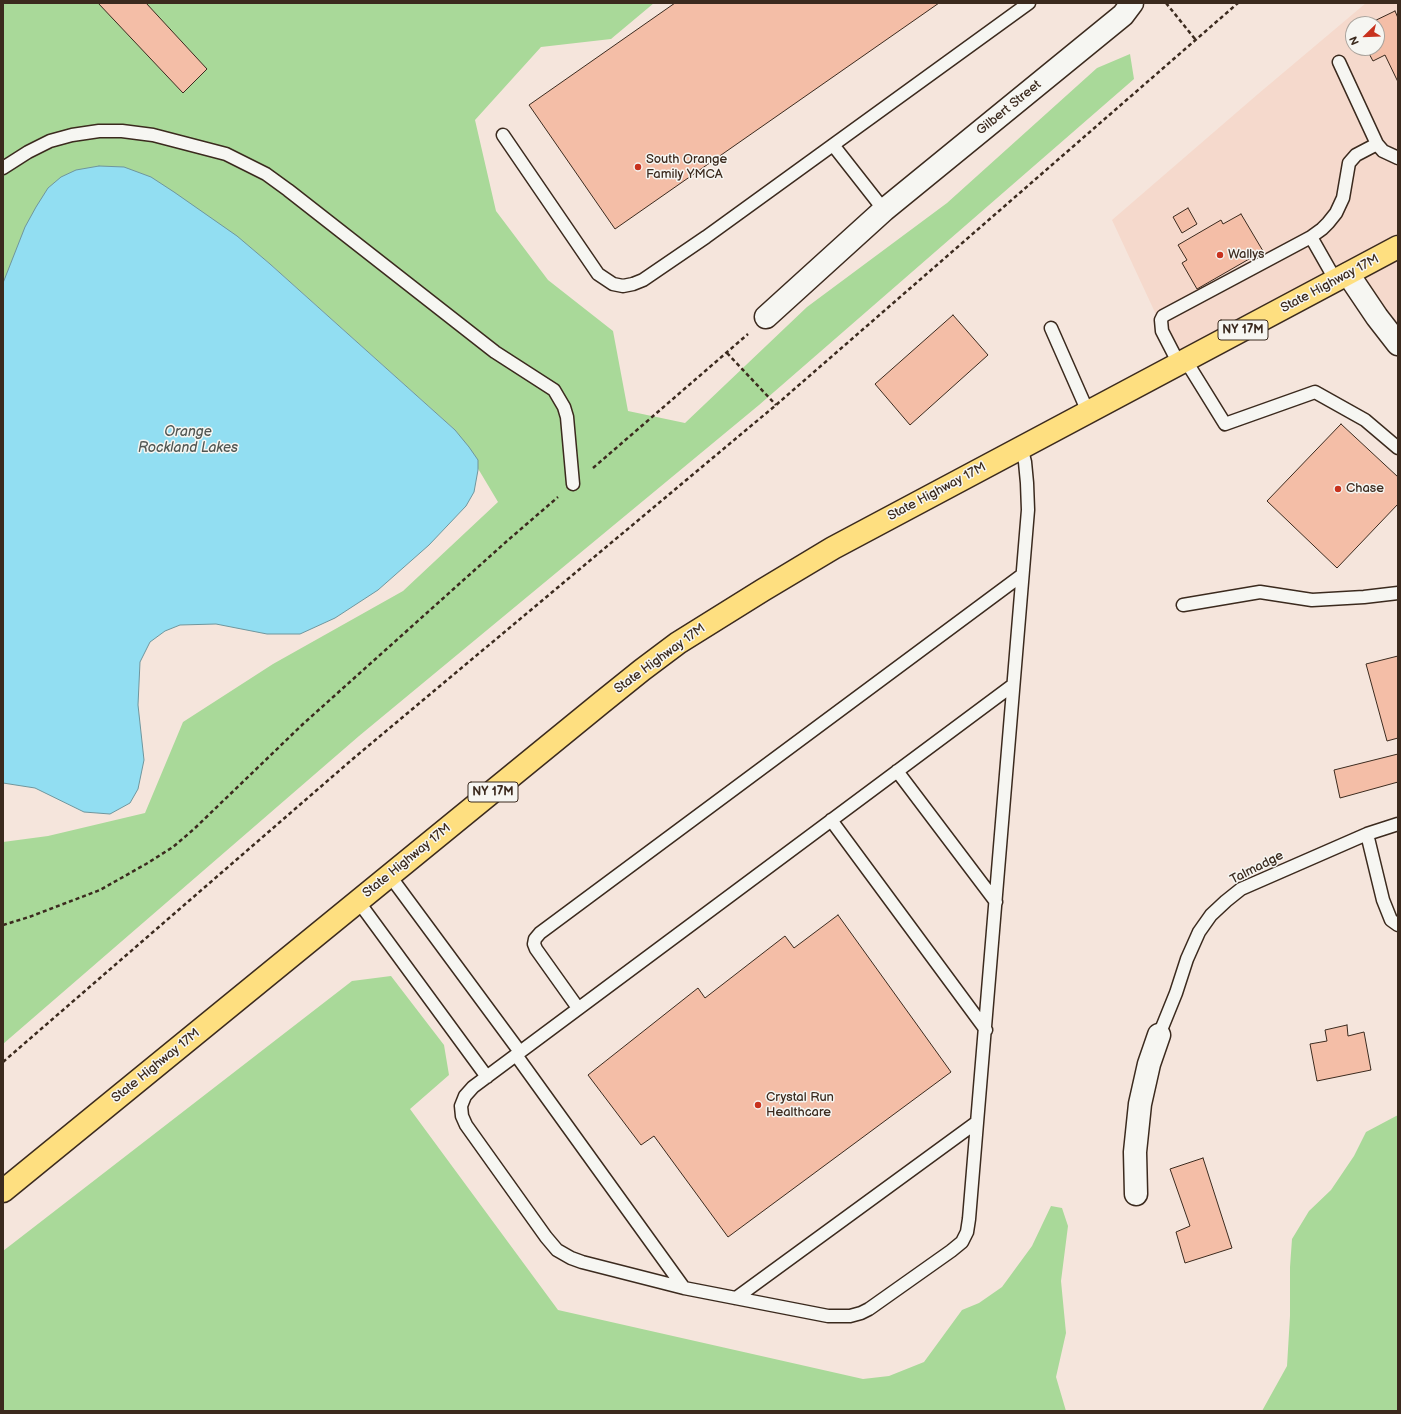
<!DOCTYPE html>
<style>
body{margin:0}
#map{position:relative;width:1401px;height:1414px;overflow:hidden;background:#f5e5dc;font-family:"Balsamiq Sans",sans-serif}
canvas{display:block}
.frame{position:absolute;inset:0;border:4px solid #3b2a1e;pointer-events:none}
.north{position:absolute;left:1345px;top:16px;width:40px;height:40px;box-sizing:border-box;background:#f6f6f2;border:1px solid #aba49d;border-radius:50%;rotate:247deg;font-size:11px;font-weight:700;line-height:16px;text-align:center;color:#3b2a1e}
.north::after{content:'';display:block;margin:auto;width:14px;height:18px;background:#c8321e;clip-path:polygon(50% 0,100% 100%,50% 72%,0 100%)}
</style>
<div id="map">
<canvas width="1401" height="1414"></canvas>
<div class="frame"></div>
<div class="north">N</div>
</div>
<script>
const context = document.querySelector('canvas').getContext('2d');
context.lineJoin = 'round';
function fill(path, color) {
  context.fillStyle = color;
  context.fill(path, 'evenodd');
}
function toPath(rows) {
  const path = new Path2D();
  for (const r of rows) {
    path.moveTo(r[0], r[1]);
    for (let i = 2; i < r.length; i += 2) path.lineTo(r[i], r[i + 1]);
  }
  return path;
}
function strokePath(path, color, width, dash) {
  context.strokeStyle = color;
  context.lineWidth = width;
  context.lineCap = dash ? 'butt' : 'round';
  context.setLineDash(dash || []);
  context.stroke(path);
}
function write(font, color, halo, rows, align = 'center') {
  context.font = font + ' "Balsamiq Sans",sans-serif';
  context.lineWidth = 3;
  context.setLineDash([]);
  context.textBaseline = 'middle';
  context.strokeStyle = halo;
  context.fillStyle = color;
  for (const [text, x, y, turn = 0] of rows) {
    context.save();
    context.translate(x, y);
    context.rotate((+turn || 0) * Math.PI / 180);
    context.textAlign = isNaN(turn) ? turn : align;
    if (halo) context.strokeText(text, 0, 0);
    context.fillText(text, 0, 0);
    context.restore();
  }
}
const built = toPath([
 [1366,3,1398,3,1398,344,1347,274,1179,364,1112,220,1258,94],
 [1353,24,1377,24,1377,48,1353,48]
]);
const green = toPath([
 [3,3,654,3,611,39,541,47,475,120,496,211,548,280,613,331,628,411,685,423,807,307,947,203,1097,68,1130,54,1134,79,759,405,359,736,3,1044,3,842,48,836,145,813,183,722,273,664,403,591,498,502,455,430,270,264,237,237,3,352],
 [391,976,444,1045,449,1075,410,1109,558,1310,863,1379,889,1376,924,1362,962,1310,979,1303,1002,1287,1032,1246,1051,1206,1062,1208,1068,1226,1061,1281,1066,1333,1056,1377,1066,1411,3,1411,3,1251,352,981],
 [1398,1115,1398,1411,1262,1411,1287,1366,1290,1316,1290,1267,1292,1239,1309,1211,1331,1190,1354,1156,1366,1132]
]);
const water = toPath([
 [99,166,124,167,151,177,174,192,237,236,270,264,455,430,469,447,478,460,478,470,474,492,466,506,429,545,378,590,335,618,300,634,267,634,216,624,180,625,165,631,150,642,140,662,138,705,144,760,138,789,130,803,110,814,84,812,35,788,3,783,3,283,25,227,36,207,48,188,61,177,76,170,99,166]
]);
const building = toPath([
 [98,3,146,3,207,69,183,93,98,3],
 [675,3,939,3,615,229,529,105,675,3],
 [1395,11,1398,18,1398,82,1385,55,1373,61,1366,48,1377,48,1377,24,1368,24,1395,11],
 [1188,208,1197,224,1182,233,1173,217,1188,208],
 [1241,214,1263,251,1197,289,1182,263,1187,260,1178,245,1221,220,1223,224,1241,214],
 [953,315,988,355,910,425,875,384,953,315],
 [1341,424,1398,477,1398,504,1337,568,1267,501,1341,424],
 [1398,656,1398,738,1387,741,1366,664,1398,656],
 [1398,754,1398,782,1340,798,1334,770,1398,754],
 [838,915,951,1072,728,1237,654,1136,641,1145,588,1075,698,988,705,998,785,936,794,948,838,915],
 [1347,1025,1348,1036,1364,1032,1371,1070,1317,1081,1310,1044,1327,1041,1325,1030,1347,1025],
 [1203,1158,1232,1248,1185,1263,1176,1232,1190,1226,1170,1169,1203,1158]
]);
const path = toPath([
 [1166,3,1195,39],
 [727,353,776,405],
 [593,468,748,334],
 [3,925,29,917,100,890,146,864,173,847,194,829,303,724,507,541,558,497],
 [3,1062,355,757,776,405,1238,3]
]);
const service = toPath([
 [1339,62,1377,144,1383,151,1398,158],
 [503,135,598,274,613,284,623,286,633,284,643,280,706,237,1029,3],
 [833,145,884,210],
 [3,168,28,152,50,141,72,135,99,131,122,131,153,135,226,154,266,174,288,190,495,352,554,390,564,407,567,417,573,484],
 [1311,237,1336,281],
 [1051,328,1088,412],
 [1186,361,1225,424,1315,392,1365,420,1398,448],
 [1179,364,1162,331,1161,320,1163,316,1311,237,1322,229,1328,223,1336,213,1343,198,1349,163,1356,155,1377,144],
 [1183,605,1260,592,1312,600,1364,597,1398,593],
 [897,771,996,902],
 [831,820,986,1030],
 [1367,834,1383,900,1391,920,1398,925],
 [390,876,520,1052],
 [358,901,487,1077],
 [578,1008,536,949,534,944,535,939,540,933,1022,575],
 [1159,1035,1176,993,1187,959,1199,932,1211,915,1226,901,1241,889,1367,834,1398,824],
 [516,1055,684,1288,828,1316,850,1316,861,1313,869,1309,951,1251,962,1242,967,1232,969,1219,1028,510,1027,483,1025,462,1021,447],
 [684,1288,582,1262,571,1258,557,1250,546,1237,466,1125,462,1116,461,1106,465,1096,473,1087,516,1055,1013,685],
 [736,1298,977,1122]
]);
const minor = toPath([
 [766,317,884,210,1123,15,1132,3],
 [1136,1194,1135,1152,1140,1104,1149,1064,1159,1035]
]);
const tertiary = toPath([
 [1348,274,1377,317,1398,344]
]);
const primary = toPath([
 [3,1191,601,703,642,670,678,643,763,590,833,548,1398,247]
]);
const markers = [
 [638,167,4,"#c8321e"],
 [1220,255,4,"#c8321e"],
 [1338,489,4,"#c8321e"],
 [758,1105,4,"#c8321e"]
];
const shields = [
 [1243,330,50],
 [493,792,50]
];
const shieldNames = [
 ["NY 17M",1243,330],
 ["NY 17M",493,792]
];
const streetNames = [
 ["Gilbert Street",1009,108,-39],
 ["State Highway 17M",1330,284,-28],
 ["State Highway 17M",937,492,-28],
 ["State Highway 17M",660,659,-36],
 ["State Highway 17M",407,861,-39],
 ["Talmadge",1257,868,-27],
 ["State Highway 17M",156,1066,-39]
];
const poiNames = [
 ["South Orange",646,160],
 ["Family YMCA",646,175],
 ["Wallys",1228,255],
 ["Chase",1346,489],
 ["Crystal Run",766,1098],
 ["Healthcare",766,1113]
];
const waterNames = [
 ["Orange",188,432],
 ["Rockland Lakes",188,448]
];
fill(built, '#f5d9cc');
fill(green, '#a9d999');
fill(water, '#92def2');
strokePath(water, '#6f969d', 1);
fill(building, '#f4bea7');
strokePath(building, '#3b2a1e', 1);
strokePath(service, '#3b2a1e', 15);
strokePath(minor, '#3b2a1e', 25);
strokePath(tertiary, '#3b2a1e', 25);
strokePath(primary, '#3b2a1e', 25);
strokePath(path, '#3b2a1e', 2.5, [4, 3]);
strokePath(service, '#f6f6f2', 12);
strokePath(minor, '#f6f6f2', 22);
strokePath(tertiary, '#f6f6f2', 22);
strokePath(primary, '#fedf80', 22);
for (const [x, y, r, color] of markers) {
  const dot = new Path2D();
  dot.arc(x, y, r, 0, 2 * Math.PI);
  context.fillStyle = color;
  context.fill(dot);
  strokePath(dot, '#f6f6f2', 1.5);
}
for (const [x, y, w] of shields) {
  const box = new Path2D();
  box.roundRect(x - w / 2, y - 10, w, 20, 3);
  context.fillStyle = '#f6f6f2';
  context.fill(box);
  strokePath(box, '#3b2a1e', 1);
}
write('bold 12px', '#3b2a1e', null, shieldNames);
write('13px', '#3b2a1e', '#f6f6f2', streetNames);
write('13px', '#3b2a1e', '#f6f6f2', poiNames, 'left');
write('italic 14px', '#515753', '#f6f6f2', waterNames);
</script>
